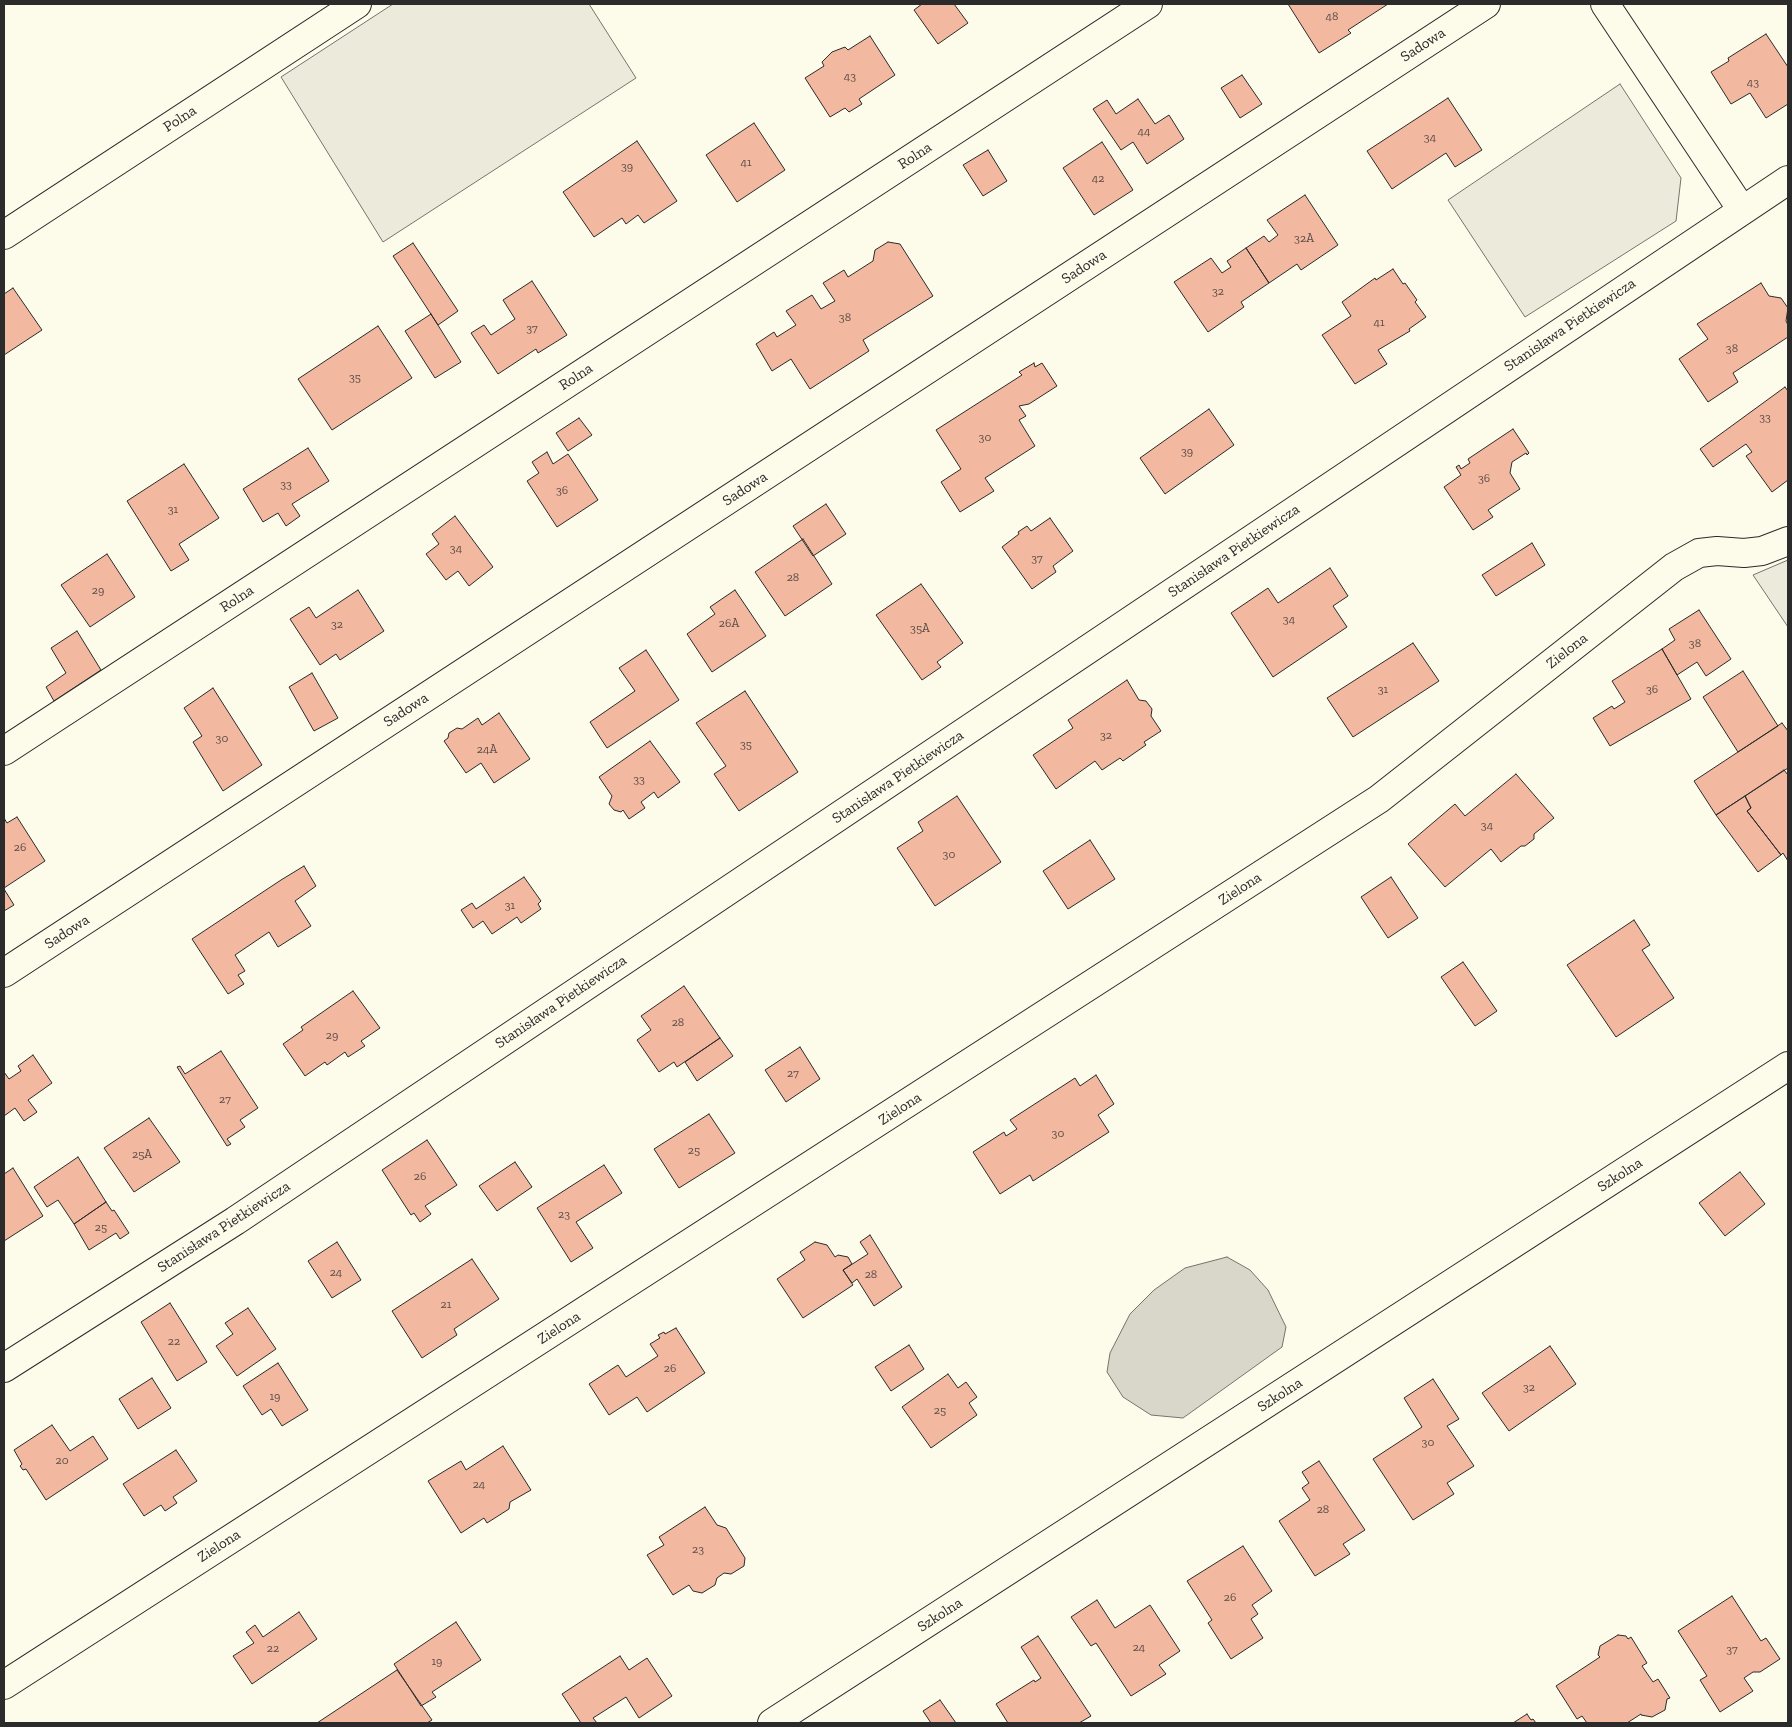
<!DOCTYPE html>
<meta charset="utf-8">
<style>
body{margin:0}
#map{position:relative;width:1792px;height:1727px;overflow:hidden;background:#fdfbea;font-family:"Zilla Slab",serif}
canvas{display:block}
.frame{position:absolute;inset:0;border:5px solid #2b2b2b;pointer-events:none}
</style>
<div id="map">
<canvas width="1792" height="1727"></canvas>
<div class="frame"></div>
</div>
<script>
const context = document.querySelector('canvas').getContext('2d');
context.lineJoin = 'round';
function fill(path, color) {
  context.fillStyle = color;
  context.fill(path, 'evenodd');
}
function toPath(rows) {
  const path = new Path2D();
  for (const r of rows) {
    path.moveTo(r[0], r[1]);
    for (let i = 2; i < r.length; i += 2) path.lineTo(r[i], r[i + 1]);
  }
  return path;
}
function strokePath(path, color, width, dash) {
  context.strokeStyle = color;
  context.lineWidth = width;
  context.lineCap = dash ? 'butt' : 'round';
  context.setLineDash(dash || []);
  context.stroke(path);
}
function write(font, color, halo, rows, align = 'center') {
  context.font = font + ' "Zilla Slab",serif';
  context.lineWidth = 4;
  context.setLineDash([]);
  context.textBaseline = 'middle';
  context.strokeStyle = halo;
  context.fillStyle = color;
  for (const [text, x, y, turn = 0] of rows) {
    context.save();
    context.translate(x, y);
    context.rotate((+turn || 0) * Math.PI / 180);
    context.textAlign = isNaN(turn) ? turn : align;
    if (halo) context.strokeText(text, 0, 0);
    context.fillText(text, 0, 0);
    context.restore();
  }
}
const green = toPath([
 [393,4,589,4,636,78,383,242,281,77,393,4],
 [1620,84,1681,178,1676,221,1525,317,1448,200,1620,84],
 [1788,560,1788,627,1753,575,1788,560]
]);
const water = toPath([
 [1227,1257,1250,1270,1268,1290,1286,1327,1282,1347,1183,1418,1151,1415,1123,1397,1107,1372,1110,1353,1130,1314,1154,1290,1185,1268,1227,1257]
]);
const building = toPath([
 [922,4,954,4,968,23,938,44,914,10,922,4],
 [1288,4,1388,4,1348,30,1351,33,1319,53,1288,4],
 [1766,34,1788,67,1788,104,1766,118,1750,93,1731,104,1711,72,1729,61,1728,58,1766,34],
 [870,36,895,75,859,99,862,104,849,112,845,108,830,117,805,78,824,66,822,62,832,52,845,47,848,50,870,36],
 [1242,75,1262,104,1240,118,1221,88,1242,75],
 [1448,98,1482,150,1455,167,1446,153,1392,189,1367,151,1448,98],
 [1138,99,1155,124,1169,115,1184,139,1147,164,1133,142,1121,150,1093,109,1107,100,1116,114,1138,99],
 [754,123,785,170,737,202,706,155,754,123],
 [637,141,677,201,644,223,638,215,626,224,622,218,594,237,563,192,637,141],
 [1102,142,1133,190,1094,215,1063,168,1102,142],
 [988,150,1007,181,983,196,963,165,988,150],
 [1305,195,1338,245,1301,270,1297,264,1269,283,1246,248,1264,236,1269,242,1278,235,1267,220,1305,195],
 [888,242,900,244,933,296,863,340,869,351,810,389,791,359,772,371,756,344,774,332,777,337,796,325,786,311,812,295,821,309,835,301,823,283,844,270,848,277,873,261,875,250,888,242],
 [413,243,458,311,438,325,393,256,413,243],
 [1246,248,1269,283,1241,302,1244,307,1208,332,1174,282,1211,258,1222,273,1231,267,1227,261,1246,248],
 [1393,269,1403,284,1405,283,1417,300,1415,302,1426,317,1409,329,1410,331,1378,350,1387,364,1355,384,1322,335,1351,316,1342,302,1375,278,1376,280,1393,269],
 [532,281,567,335,538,353,536,349,498,374,471,333,484,325,491,335,515,319,503,300,532,281],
 [1761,283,1769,296,1781,298,1788,308,1786,321,1788,325,1788,337,1733,373,1738,382,1708,402,1679,359,1708,339,1697,324,1761,283],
 [13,288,42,330,4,355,4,294,13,288],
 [431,314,461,362,435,378,405,331,431,314],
 [378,326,412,378,332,430,298,379,378,326],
 [1034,363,1035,367,1042,363,1057,386,1029,404,1019,406,1026,416,1019,420,1035,446,985,478,994,491,960,512,941,482,961,469,936,430,1022,375,1019,372,1034,363],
 [1785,387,1788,391,1788,480,1772,492,1746,456,1752,452,1746,444,1713,467,1700,449,1785,387],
 [1209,409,1234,445,1165,494,1140,458,1209,409],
 [579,418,592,435,568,451,556,433,579,418],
 [1513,429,1529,453,1527,455,1526,453,1512,462,1510,473,1520,489,1488,510,1493,517,1473,530,1444,487,1461,475,1456,467,1459,465,1461,469,1470,463,1468,459,1513,429],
 [308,448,329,481,292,504,300,516,286,526,278,513,263,522,243,489,308,448],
 [547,452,553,464,568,454,598,500,557,527,527,481,539,473,532,462,547,452],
 [184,464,219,518,179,544,189,560,171,571,127,501,184,464],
 [826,504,846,534,813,556,793,526,826,504],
 [455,516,493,567,469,586,458,571,446,580,426,554,439,544,432,534,455,516],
 [1050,518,1073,551,1053,566,1056,572,1032,589,1002,547,1019,534,1018,532,1027,526,1031,531,1050,518],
 [803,539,832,584,785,616,755,572,803,539],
 [1532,543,1545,565,1496,596,1482,575,1532,543],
 [107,554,135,597,90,627,61,585,107,554],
 [1330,568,1348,596,1333,606,1347,627,1273,677,1231,613,1268,588,1278,603,1330,568],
 [921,584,963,643,937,662,941,667,922,680,876,615,921,584],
 [358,590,384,631,340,660,336,654,320,665,290,619,309,607,316,618,358,590],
 [735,590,766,636,712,672,687,634,715,614,710,607,735,590],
 [1699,610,1731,659,1706,676,1697,662,1677,675,1662,649,1675,640,1669,629,1699,610],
 [77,631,101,670,54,701,46,687,66,673,51,648,77,631],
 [1413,643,1439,681,1353,737,1327,698,1413,643],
 [1662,649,1691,699,1610,746,1593,718,1612,706,1614,709,1625,702,1612,681,1662,649],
 [646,650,679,700,607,748,590,722,635,691,619,668,646,650],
 [1743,671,1778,726,1738,752,1703,697,1743,671],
 [312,673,338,718,314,731,289,687,312,673],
 [1127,680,1139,700,1146,701,1152,709,1151,716,1161,731,1144,742,1146,745,1123,761,1120,758,1102,770,1095,761,1056,789,1033,755,1073,728,1068,720,1127,680],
 [213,688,262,765,223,791,193,742,202,736,184,708,213,688],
 [745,691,798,772,739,811,714,774,726,766,696,723,745,691],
 [499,713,530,759,494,783,481,763,466,773,444,741,448,738,449,733,457,728,462,729,478,718,482,725,499,713],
 [1782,723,1788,731,1788,768,1716,815,1694,781,1782,723],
 [650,741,680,782,658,798,654,792,641,802,645,808,629,819,623,810,621,812,614,810,609,804,612,796,599,777,650,741],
 [1784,770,1788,775,1788,861,1783,853,1781,855,1747,811,1751,808,1745,796,1784,770],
 [1516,774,1554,818,1534,834,1534,839,1525,846,1521,846,1501,862,1491,849,1445,887,1408,844,1455,804,1465,816,1516,774],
 [957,796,1001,862,935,906,897,848,923,831,918,822,957,796],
 [1745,796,1751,808,1747,811,1781,855,1758,872,1716,815,1745,796],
 [17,817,45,861,4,888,4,818,7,823,17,817],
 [1090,840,1115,879,1068,909,1043,871,1090,840],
 [304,866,316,886,295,901,311,926,278,947,269,932,235,955,245,971,238,975,244,984,228,994,192,939,281,880,304,866],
 [524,877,541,901,538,904,541,909,521,923,517,917,492,934,483,921,473,928,461,910,472,903,476,909,524,877],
 [1391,877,1418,918,1388,938,1361,897,1391,877],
 [4,889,14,905,4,911,4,889],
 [1634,920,1650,945,1642,950,1674,998,1616,1037,1567,965,1634,920],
 [1463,962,1497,1011,1475,1026,1441,977,1463,962],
 [684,986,720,1038,677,1067,674,1062,659,1072,637,1040,651,1030,641,1016,684,986],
 [353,991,380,1028,361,1041,365,1046,348,1057,345,1052,327,1065,325,1062,305,1076,283,1044,303,1030,301,1027,353,991],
 [720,1038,733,1056,697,1081,685,1062,720,1038],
 [800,1047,820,1079,786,1102,765,1070,800,1047],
 [221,1051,258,1108,240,1120,245,1127,227,1139,231,1144,227,1146,177,1067,180,1066,185,1074,221,1051],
 [33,1055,52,1083,28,1100,37,1112,24,1121,15,1108,4,1116,4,1072,9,1079,21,1071,18,1066,33,1055],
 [1096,1075,1114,1104,1098,1115,1109,1132,1033,1181,1030,1175,1000,1194,973,1152,1004,1132,1006,1136,1017,1129,1010,1120,1075,1078,1080,1086,1096,1075],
 [709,1114,735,1153,679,1188,654,1149,709,1114],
 [149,1118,180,1162,134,1192,104,1148,149,1118],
 [427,1140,457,1185,425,1206,431,1214,420,1222,414,1213,411,1215,382,1170,427,1140],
 [78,1157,106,1202,74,1224,58,1200,47,1207,34,1187,78,1157],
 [515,1162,532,1187,497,1211,479,1186,515,1162],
 [604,1165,622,1193,576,1222,593,1248,571,1262,537,1208,604,1165],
 [13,1168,43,1216,4,1241,4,1174,13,1168],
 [1740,1172,1765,1204,1725,1236,1699,1203,1740,1172],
 [106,1202,112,1211,114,1210,129,1233,120,1239,116,1233,89,1250,74,1224,106,1202],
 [870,1235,902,1287,874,1306,857,1279,852,1283,843,1270,868,1254,860,1242,870,1235],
 [337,1242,361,1280,332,1298,308,1261,337,1242],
 [815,1242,827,1245,835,1257,838,1255,848,1257,852,1264,843,1270,853,1285,803,1318,777,1279,805,1260,800,1252,815,1242],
 [472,1259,499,1299,454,1329,457,1335,422,1358,392,1311,472,1259],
 [170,1303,207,1362,177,1381,141,1322,170,1303],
 [248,1308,276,1349,237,1376,216,1346,233,1334,225,1323,248,1308],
 [676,1328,705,1373,647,1412,637,1397,609,1415,589,1384,618,1365,626,1377,658,1356,650,1344,660,1338,658,1335,664,1332,665,1334,676,1328],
 [909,1345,924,1369,891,1391,875,1367,909,1345],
 [1550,1346,1576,1384,1509,1431,1482,1393,1550,1346],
 [278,1363,308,1410,282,1426,271,1409,262,1415,243,1386,278,1363],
 [948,1374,958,1388,966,1382,977,1397,969,1403,977,1415,931,1448,902,1407,948,1374],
 [152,1378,171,1408,138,1429,119,1399,152,1378],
 [1433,1379,1459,1419,1447,1426,1474,1466,1447,1483,1454,1494,1413,1520,1373,1459,1422,1427,1404,1398,1433,1379],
 [52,1425,70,1451,93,1436,108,1459,46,1500,26,1469,23,1470,20,1466,22,1464,14,1450,52,1425],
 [503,1446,531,1490,510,1502,509,1509,487,1523,484,1518,461,1533,428,1481,461,1461,466,1470,503,1446],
 [176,1450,197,1481,173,1497,177,1503,165,1511,161,1505,144,1516,123,1484,176,1450],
 [1319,1461,1365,1530,1343,1544,1350,1554,1315,1576,1279,1521,1310,1500,1302,1488,1309,1483,1302,1472,1319,1461],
 [705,1507,717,1525,726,1528,745,1558,744,1566,731,1574,724,1573,717,1578,715,1585,702,1593,693,1591,689,1585,673,1595,647,1555,664,1545,659,1537,705,1507],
 [1243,1546,1272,1591,1252,1605,1258,1614,1251,1619,1263,1638,1231,1659,1208,1623,1212,1620,1187,1581,1243,1546],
 [1732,1596,1761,1641,1766,1638,1780,1659,1760,1672,1753,1672,1744,1678,1753,1691,1720,1712,1700,1680,1707,1676,1678,1631,1732,1596],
 [1097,1600,1115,1628,1150,1605,1180,1651,1159,1665,1166,1674,1131,1696,1096,1643,1091,1646,1071,1617,1097,1600],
 [299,1612,317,1639,252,1684,233,1656,254,1643,246,1632,255,1625,263,1637,299,1612],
 [456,1622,481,1660,432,1692,436,1697,421,1706,394,1664,456,1622],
 [1618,1635,1626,1636,1628,1639,1631,1637,1647,1663,1642,1666,1653,1682,1658,1679,1670,1698,1667,1699,1665,1710,1652,1717,1641,1715,1641,1714,1627,1723,1587,1723,1582,1716,1577,1719,1556,1686,1600,1657,1598,1655,1600,1646,1618,1635],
 [1038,1636,1091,1716,1079,1723,1008,1723,996,1704,1034,1680,1035,1682,1041,1678,1021,1647,1038,1636],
 [620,1656,629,1670,647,1658,672,1696,639,1718,626,1697,593,1718,597,1723,581,1723,562,1694,620,1656],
 [397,1670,432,1720,427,1723,317,1723,397,1670],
 [940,1700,956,1723,931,1723,923,1711,940,1700],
 [1527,1714,1531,1720,1533,1719,1536,1723,1513,1723,1527,1714]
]);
const minor = toPath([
 [1605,4,1742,210],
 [4,235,357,4],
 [4,751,1148,4],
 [4,973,1486,4],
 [4,1368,235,1221,1788,180],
 [4,1685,1379,799,1674,567,1699,553,1717,551,1744,553,1762,551,1788,541],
 [772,1723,1788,1066]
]);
const numberNames = [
 ["48",1332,17],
 ["43",850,77],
 ["43",1753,83],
 ["44",1144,132],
 ["34",1430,138],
 ["41",746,163],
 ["39",627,167],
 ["42",1098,179],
 ["32A",1304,239],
 ["32",1218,292],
 ["38",845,318],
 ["41",1379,323],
 ["37",532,329],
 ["38",1732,349],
 ["35",355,378],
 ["33",1765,418],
 ["30",985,438],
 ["39",1187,452],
 ["36",1484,479],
 ["33",286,485],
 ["36",562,491],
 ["31",173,510],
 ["34",456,549],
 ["37",1037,559],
 ["28",793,578],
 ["29",98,591],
 ["34",1289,620],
 ["26A",729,624],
 ["32",337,625],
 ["35A",920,629],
 ["38",1695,644],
 ["31",1383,690],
 ["36",1652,690],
 ["32",1106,736],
 ["30",222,739],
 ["35",746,745],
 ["24A",487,750],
 ["33",639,780],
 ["34",1487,826],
 ["26",20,848],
 ["30",949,855],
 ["31",510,906],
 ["28",678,1023],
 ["29",332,1036],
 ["27",793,1074],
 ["27",225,1100],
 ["30",1058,1134],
 ["25",694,1151],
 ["25A",142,1155],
 ["26",420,1177],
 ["23",564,1215],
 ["25",101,1228],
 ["24",336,1273],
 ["28",871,1275],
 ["21",446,1305],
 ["22",174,1342],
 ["26",670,1369],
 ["32",1529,1388],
 ["19",275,1397],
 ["25",940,1411],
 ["30",1428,1443],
 ["20",62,1461],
 ["24",479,1485],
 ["28",1323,1510],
 ["23",698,1550],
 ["26",1230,1598],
 ["24",1139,1648],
 ["22",273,1649],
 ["37",1732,1650],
 ["19",437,1662]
];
const streetNames = [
 ["Sadowa",1423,45,-33],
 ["Polna",180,119,-33],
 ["Rolna",915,156,-33],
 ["Sadowa",1084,267,-33],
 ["Stanisława Pietkiewicza",1570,325,-34],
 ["Rolna",576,377,-33],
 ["Sadowa",745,489,-33],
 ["Stanisława Pietkiewicza",1234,551,-34],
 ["Rolna",237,599,-33],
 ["Zielona",1567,651,-38],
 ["Sadowa",406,710,-33],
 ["Stanisława Pietkiewicza",898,777,-34],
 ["Zielona",1240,889,-33],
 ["Sadowa",67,932,-33],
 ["Stanisława Pietkiewicza",561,1002,-34],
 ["Zielona",900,1109,-33],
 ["Szkolna",1620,1175,-33],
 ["Stanisława Pietkiewicza",224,1227,-33],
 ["Zielona",559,1328,-33],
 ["Szkolna",1280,1395,-33],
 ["Zielona",219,1546,-33],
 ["Szkolna",940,1615,-33]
];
fill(green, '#ecebdb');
strokePath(green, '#74746e', 1);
fill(water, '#d8d7c9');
strokePath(water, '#74746e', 1);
fill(building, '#f2b8a0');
strokePath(building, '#2b2b2b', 1);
strokePath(minor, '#2b2b2b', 30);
strokePath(minor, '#fdfbea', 28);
write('12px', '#5d4e48', null, numberNames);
write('15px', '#2b2b2b', '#fdfbea', streetNames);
</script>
